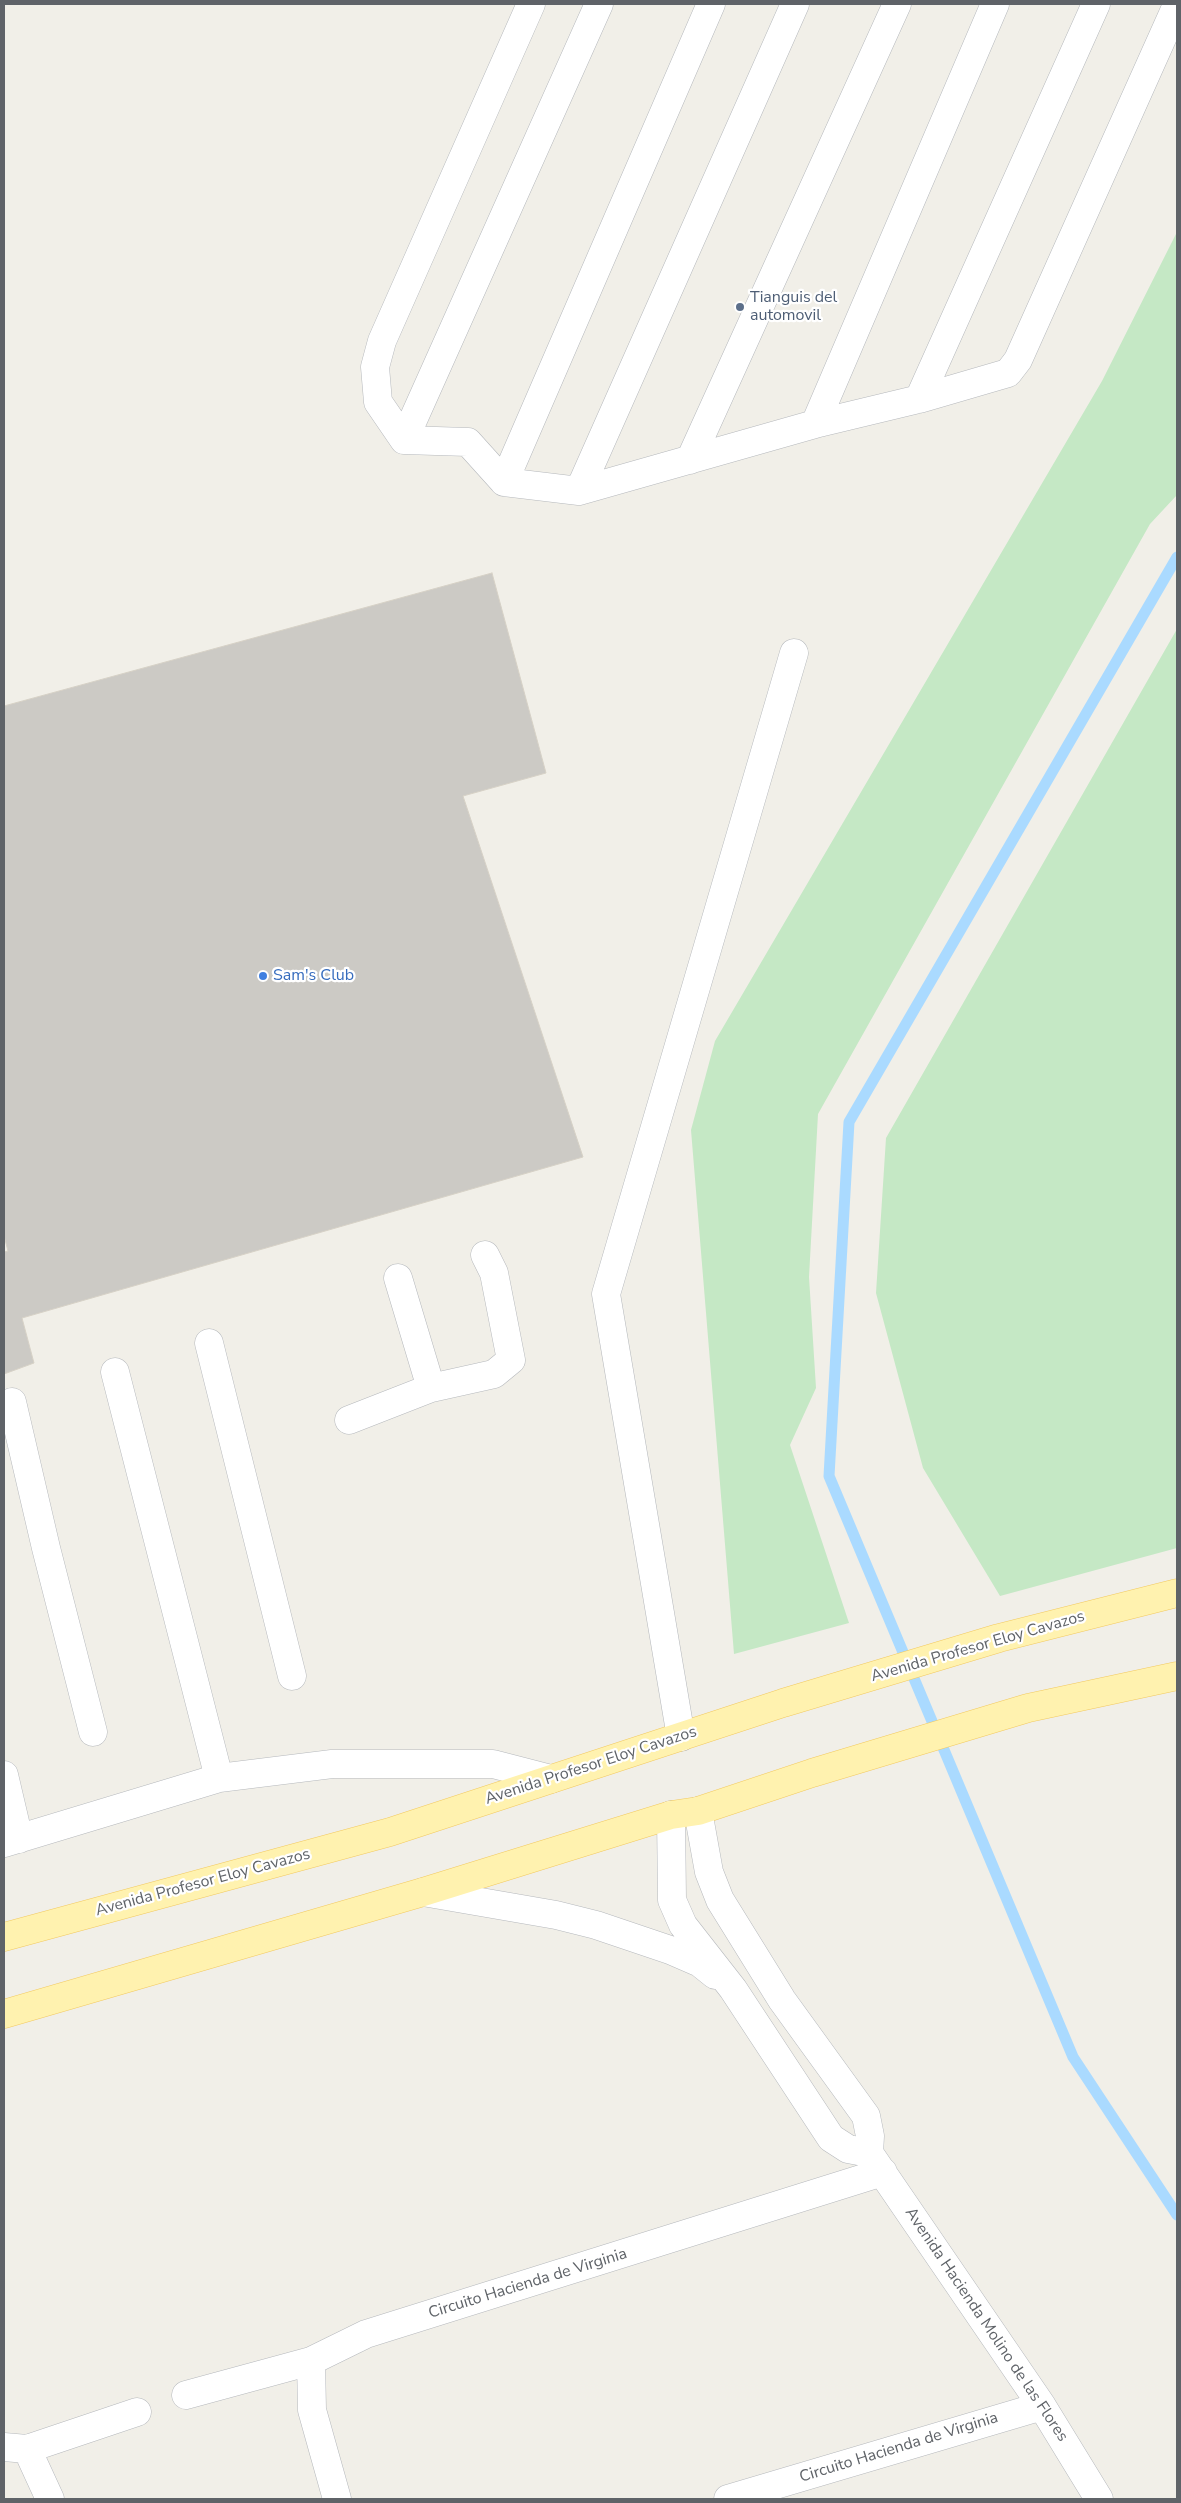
<!DOCTYPE html>
<style>
body{margin:0}
#map{position:relative;width:1181px;height:2503px;overflow:hidden;background:#f1efe8;font-family:"Nunito Sans",sans-serif}
canvas{display:block}
.frame{position:absolute;inset:0;border:5px solid #5f6368;pointer-events:none}
</style>
<div id="map">
<canvas width="1181" height="2503"></canvas>
<div class="frame"></div>
</div>
<script>
const context = document.querySelector('canvas').getContext('2d');
context.lineJoin = 'round';
function fill(path, color) {
  context.fillStyle = color;
  context.fill(path, 'evenodd');
}
function toPath(rows) {
  const path = new Path2D();
  for (const r of rows) {
    path.moveTo(r[0], r[1]);
    for (let i = 2; i < r.length; i += 2) path.lineTo(r[i], r[i + 1]);
  }
  return path;
}
function strokePath(path, color, width, dash) {
  context.strokeStyle = color;
  context.lineWidth = width;
  context.lineCap = dash ? 'butt' : 'round';
  context.setLineDash(dash || []);
  context.stroke(path);
}
function write(font, color, halo, rows, align = 'center') {
  context.font = font + ' "Nunito Sans",sans-serif';
  context.lineWidth = 4.5;
  context.setLineDash([]);
  context.textBaseline = 'middle';
  context.strokeStyle = halo;
  context.fillStyle = color;
  for (const [text, x, y, turn = 0] of rows) {
    context.save();
    context.translate(x, y);
    context.rotate((+turn || 0) * Math.PI / 180);
    context.textAlign = isNaN(turn) ? turn : align;
    if (halo) context.strokeText(text, 0, 0);
    context.fillText(text, 0, 0);
    context.restore();
  }
}
const green = toPath([
 [1177,232,1177,495,1150,524,818,1114,809,1277,816,1388,790,1445,849,1623,734,1654,691,1130,715,1041,1102,381],
 [1177,629,1177,1548,1000,1596,923,1468,876,1293,886,1138]
]);
const stream = toPath([
 [1177,557,849,1122,829,1476,1073,2057,1177,2215]
]);
const building = toPath([
 [492,573,546,773,463,796,583,1157,22,1318,34,1363,4,1374,4,1252,8,1251,4,1236,4,706,492,573]
]);
const minor = toPath([
 [531,4,382,341,375,367,378,402,404,440,468,442,504,482,579,491,815,424,919,399,1008,373,1018,360,1177,5],
 [919,399,1096,4],
 [815,424,995,4],
 [404,440,599,4],
 [690,460,897,4],
 [504,482,711,4],
 [579,491,795,4],
 [398,1278,431,1388],
 [209,1343,292,1676],
 [115,1372,219,1778],
 [12,1402,46,1548,93,1732],
 [349,1420,431,1388,494,1374,511,1360,494,1273,485,1255],
 [681,1737,606,1294,794,653],
 [4,1775,19,1839],
 [698,1811,709,1872,720,1900,782,2000,866,2116,870,2136,869,2153,1042,2406,1099,2499],
 [671,1815,672,1900,683,1925,733,1989,831,2138,848,2149,869,2153],
 [4,1843,219,1778,332,1764,493,1764,551,1779],
 [423,1892,556,1915,596,1925,670,1950,700,1963,715,1975],
 [186,2395,311,2361],
 [4,2447,27,2449,50,2499],
 [27,2449,137,2412],
 [337,2499,312,2410,311,2361,366,2334,883,2172],
 [728,2499,1042,2406]
]);
const major = toPath([
 [4,1937,390,1832,783,1703,999,1638,1177,1593],
 [4,2014,423,1892,671,1815,698,1811,812,1773,1028,1708,1177,1676]
]);
const markers = [
 [740,307,5,"#5c6f8a"],
 [263,976,5,"#3f7fe0"]
];
const serviceNames = [
 ["Tianguis del",750,298],
 ["automovil",750,316]
];
const shopNames = [
 ["Sam's Club",273,976]
];
const streetNames = [
 ["Avenida Profesor Eloy Cavazos",978,1647,-16],
 ["Avenida Profesor Eloy Cavazos",591,1766,-18],
 ["Avenida Profesor Eloy Cavazos",203,1883,-15],
 ["Circuito Hacienda de Virginia",528,2284,-17],
 ["Avenida Hacienda Molino de las Flores",986,2325,56],
 ["Circuito Hacienda de Virginia",899,2448,-17]
];
fill(green, '#c5e8c5');
strokePath(stream, '#aadaff', 11);
fill(building, '#cccac5');
strokePath(building, '#d6d1c6', 1);
strokePath(minor, '#b5b8bc', 29);
strokePath(major, '#f2c960', 29);
strokePath(minor, '#fff', 28);
strokePath(major, '#fff2af', 28);
for (const [x, y, r, color] of markers) {
  const dot = new Path2D();
  dot.arc(x, y, r, 0, 2 * Math.PI);
  context.fillStyle = color;
  context.fill(dot);
  strokePath(dot, '#fff', 2);
}
write('16px', '#4e5e75', '#fff', serviceNames, 'left');
write('16px', '#366cbe', '#fff', shopNames, 'left');
write('16px', '#5f6368', '#fff', streetNames);
</script>
